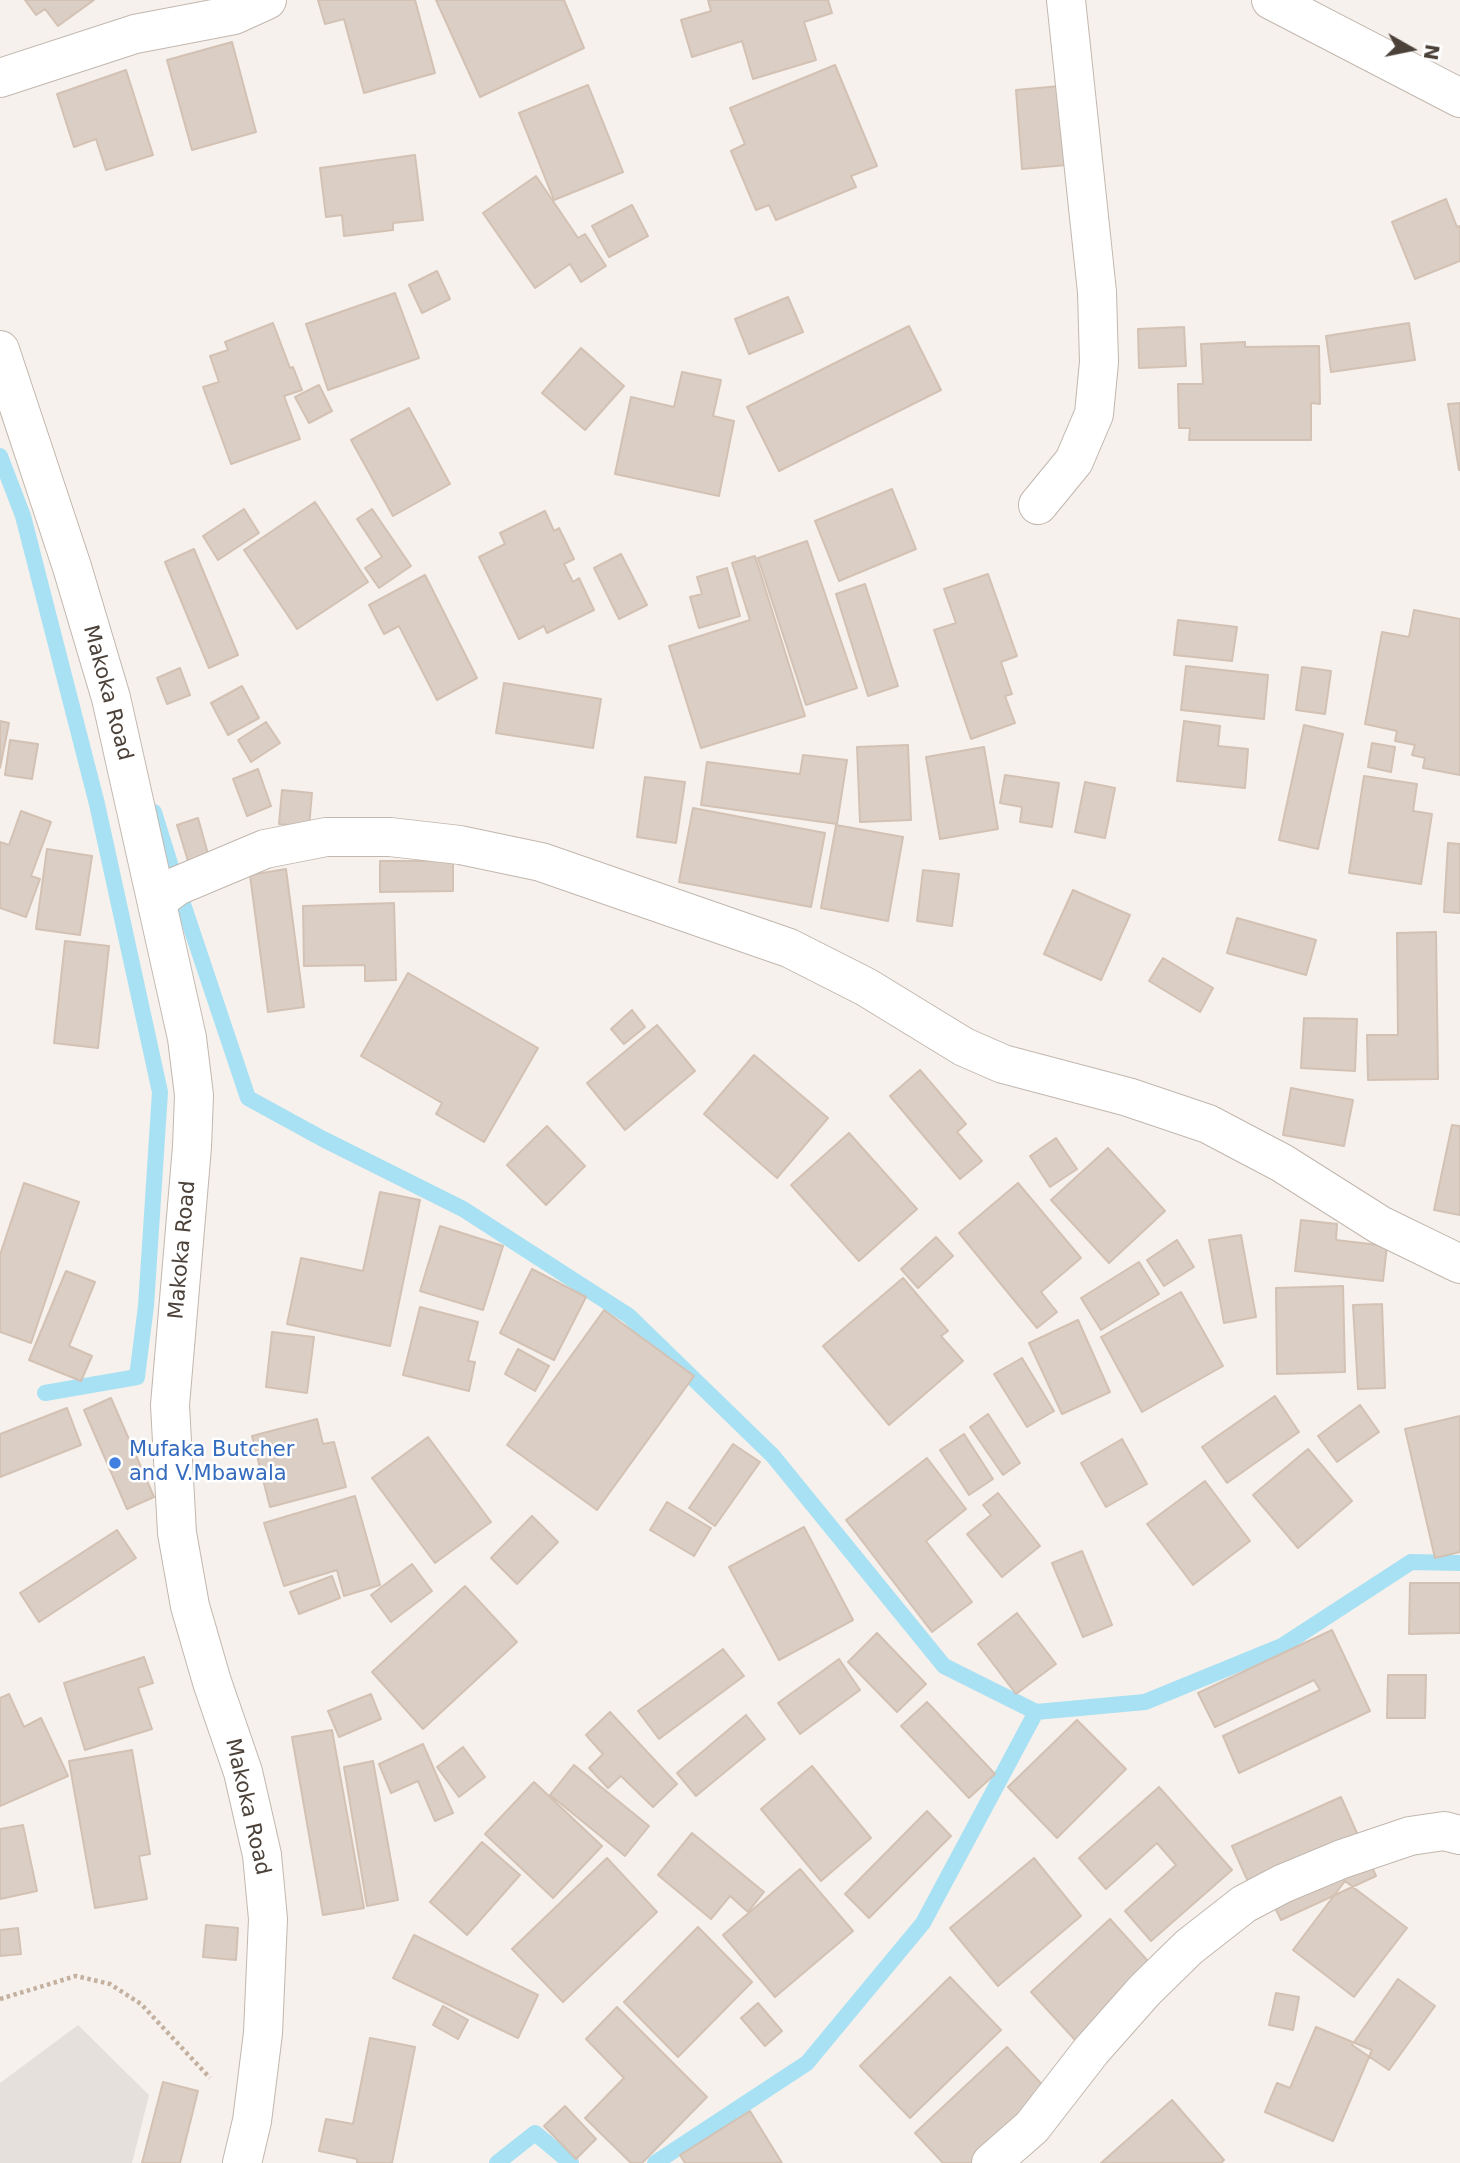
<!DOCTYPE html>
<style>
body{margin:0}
#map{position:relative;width:1460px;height:2163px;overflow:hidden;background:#f6f1ec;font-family:"DejaVu Sans",sans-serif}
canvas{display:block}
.north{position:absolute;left:1376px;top:14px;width:70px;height:70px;-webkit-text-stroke:5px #fff;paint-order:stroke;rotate:99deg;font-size:19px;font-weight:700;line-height:28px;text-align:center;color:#4b4139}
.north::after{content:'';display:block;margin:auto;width:24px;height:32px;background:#4b4139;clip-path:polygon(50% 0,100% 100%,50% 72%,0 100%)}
</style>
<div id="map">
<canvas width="1460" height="2163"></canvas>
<div class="north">N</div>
</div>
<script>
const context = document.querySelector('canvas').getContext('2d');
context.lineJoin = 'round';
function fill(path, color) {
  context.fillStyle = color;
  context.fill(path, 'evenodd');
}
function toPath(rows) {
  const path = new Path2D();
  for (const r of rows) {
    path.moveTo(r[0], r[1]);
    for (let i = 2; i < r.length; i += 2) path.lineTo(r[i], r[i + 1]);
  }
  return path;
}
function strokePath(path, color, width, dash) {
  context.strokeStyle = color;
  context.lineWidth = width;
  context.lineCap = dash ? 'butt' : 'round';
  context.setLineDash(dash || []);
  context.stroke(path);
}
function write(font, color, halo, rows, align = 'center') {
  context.font = font + ' "DejaVu Sans",sans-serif';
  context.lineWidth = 5;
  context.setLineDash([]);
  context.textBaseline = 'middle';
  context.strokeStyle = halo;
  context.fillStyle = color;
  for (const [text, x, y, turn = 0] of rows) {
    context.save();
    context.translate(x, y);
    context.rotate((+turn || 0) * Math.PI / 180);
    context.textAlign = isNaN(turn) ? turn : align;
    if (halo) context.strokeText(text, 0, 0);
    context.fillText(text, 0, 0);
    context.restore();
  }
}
const industrial = toPath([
 [78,2025,149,2095,132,2163,0,2163,0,2083]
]);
const stream = toPath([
 [0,456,23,516,97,804,160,1092,146,1306,137,1377,45,1393],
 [154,812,177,886,248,1098,323,1139,463,1209,629,1316,773,1456,944,1666,1036,1712,1145,1702,1282,1646,1411,1562,1460,1563],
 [497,2163,535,2133,571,2163],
 [655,2163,807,2063,923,1923,1036,1712]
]);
const building = toPath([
 [25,0,94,0,58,26,45,9,36,15,25,0],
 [318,0,415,0,435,73,364,93,344,19,325,24,318,0],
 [436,0,564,0,584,48,480,97,436,0],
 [708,0,828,0,832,13,804,22,816,60,753,79,742,41,692,57,681,20,711,11,708,0],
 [232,42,256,132,192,150,167,60,232,42],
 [835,65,877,166,851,176,856,187,776,220,769,205,756,210,731,151,745,144,730,108,835,65],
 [126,70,153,155,106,170,96,139,74,147,57,94,126,70],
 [588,85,623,172,554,200,519,113,588,85],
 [1060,86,1067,165,1022,169,1016,90,1060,86],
 [415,155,423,220,393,223,393,230,344,236,342,215,326,217,320,168,415,155],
 [536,176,578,238,585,234,606,266,581,282,570,264,535,288,483,213,536,176],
 [1446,199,1457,227,1460,226,1460,261,1415,279,1392,222,1446,199],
 [632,205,648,236,609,257,592,226,632,205],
 [437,271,450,299,422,313,409,285,437,271],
 [395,293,419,358,328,390,306,324,395,293],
 [788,297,803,332,749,354,735,319,788,297],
 [273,323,290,368,293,367,302,390,284,396,300,439,231,464,203,387,219,382,210,356,228,350,225,342,273,323],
 [1409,323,1415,360,1331,372,1326,336,1409,323],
 [909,326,941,390,779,471,747,407,909,326],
 [1184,327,1186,366,1139,368,1138,329,1184,327],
 [1245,342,1245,347,1319,346,1320,404,1311,403,1311,440,1189,440,1190,428,1179,428,1178,384,1203,384,1201,344,1245,342],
 [581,348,624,386,585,430,542,393,581,348],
 [682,372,721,380,713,416,734,421,719,496,615,474,631,397,674,407,682,372],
 [319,385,332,411,309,423,295,397,319,385],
 [1460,403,1460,470,1459,470,1448,404,1460,403],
 [409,408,450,484,393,516,351,440,409,408],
 [892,489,916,549,839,581,815,521,892,489],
 [315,502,368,582,297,629,244,550,315,502],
 [244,509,259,533,218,560,203,536,244,509],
 [372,509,411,566,379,588,365,568,382,557,357,519,372,509],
 [545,511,554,531,559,528,574,559,564,564,573,582,579,578,594,610,547,633,544,626,519,639,479,557,505,544,500,533,545,511],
 [807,541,857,688,806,705,758,558,807,541],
 [194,549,238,655,209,668,165,562,194,549],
 [621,554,647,605,619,619,594,568,621,554],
 [755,556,805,716,701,748,669,646,750,620,732,563,755,556],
 [727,568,740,616,699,628,690,597,702,594,697,577,727,568],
 [988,574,1017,656,1001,662,1012,694,1005,696,1015,723,971,739,934,630,956,623,944,589,988,574],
 [425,575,477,678,437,700,399,626,384,634,369,605,425,575],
 [865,584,898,686,868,696,836,594,865,584],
 [1414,610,1460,619,1460,775,1423,768,1425,758,1412,755,1415,745,1395,741,1397,731,1365,724,1382,632,1409,637,1414,610],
 [1178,620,1237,627,1232,661,1174,655,1178,620],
 [1186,666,1268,675,1264,719,1181,710,1186,666],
 [1302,667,1331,671,1325,714,1296,710,1302,667],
 [180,668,190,695,167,704,157,678,180,668],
 [504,683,601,699,593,748,496,733,504,683],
 [242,686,259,718,228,735,211,703,242,686],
 [0,721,9,723,0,768,0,721],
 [1184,721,1220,726,1218,746,1248,749,1245,788,1177,781,1184,721],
 [266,722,280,743,251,762,238,740,266,722],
 [1304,725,1343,734,1318,849,1279,840,1304,725],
 [10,740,38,744,32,779,5,775,10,740],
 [1372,743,1395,747,1391,772,1368,767,1372,743],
 [908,745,911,820,860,822,857,747,908,745],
 [984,747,998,829,940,839,926,757,984,747],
 [803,755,847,760,837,824,701,805,707,762,800,774,803,755],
 [258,769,271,806,247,816,233,779,258,769],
 [1005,775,1059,783,1052,827,1020,822,1022,807,1000,803,1005,775],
 [1364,776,1417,784,1413,811,1432,814,1421,884,1349,873,1364,776],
 [645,777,685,782,676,843,637,837,645,777],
 [1085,782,1115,788,1105,838,1075,832,1085,782],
 [282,790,312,793,309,827,279,824,282,790],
 [693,808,825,833,811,907,679,882,693,808],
 [21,811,51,822,31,876,40,879,26,917,0,908,0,842,9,845,21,811],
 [198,818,208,854,188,861,177,825,198,818],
 [836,825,903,837,888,921,821,908,836,825],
 [1448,843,1460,844,1460,913,1444,912,1448,843],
 [47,849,92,856,80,935,36,929,47,849],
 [380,861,453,861,453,891,380,892,380,861],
 [286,869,304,1007,268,1012,250,875,286,869],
 [923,870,959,874,952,926,917,921,923,870],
 [1073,890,1130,915,1101,980,1044,954,1073,890],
 [394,903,396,980,365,981,365,965,304,966,303,906,394,903],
 [1237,918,1316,940,1306,975,1227,953,1237,918],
 [1436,932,1438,1079,1368,1080,1367,1035,1398,1035,1397,933,1436,932],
 [65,941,109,946,98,1048,54,1043,65,941],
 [1163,958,1213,988,1200,1012,1149,981,1163,958],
 [408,973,538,1048,484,1142,436,1114,442,1103,361,1056,408,973],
 [632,1010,645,1027,624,1044,611,1029,632,1010],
 [1304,1018,1357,1019,1355,1071,1301,1068,1304,1018],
 [657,1025,695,1071,625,1130,587,1083,657,1025],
 [754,1055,828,1118,777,1178,704,1114,754,1055],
 [920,1070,966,1124,957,1132,982,1161,960,1179,890,1096,920,1070],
 [1291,1088,1353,1100,1344,1146,1283,1135,1291,1088],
 [1452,1125,1460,1126,1460,1215,1434,1210,1452,1125],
 [547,1126,585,1166,546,1205,507,1165,547,1126],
 [849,1133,917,1209,859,1261,791,1185,849,1133],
 [1056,1138,1077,1169,1050,1187,1030,1156,1056,1138],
 [1108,1148,1165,1211,1109,1263,1051,1200,1108,1148],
 [24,1183,79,1202,31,1343,0,1332,0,1255,24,1183],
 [1018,1183,1081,1258,1041,1292,1057,1312,1037,1328,959,1233,1018,1183],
 [380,1192,420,1200,390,1346,287,1324,301,1258,363,1271,380,1192],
 [1301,1220,1337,1224,1336,1240,1387,1246,1383,1281,1295,1271,1301,1220],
 [440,1226,503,1246,483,1310,420,1291,440,1226],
 [1241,1235,1256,1317,1224,1323,1209,1240,1241,1235],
 [936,1237,953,1256,918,1288,901,1269,936,1237],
 [1177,1240,1194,1267,1164,1286,1147,1260,1177,1240],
 [1139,1262,1159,1294,1101,1330,1081,1298,1139,1262],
 [532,1269,586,1297,554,1360,500,1333,532,1269],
 [66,1271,95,1282,69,1346,92,1356,81,1381,29,1360,66,1271],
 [903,1278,948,1331,941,1336,963,1361,889,1425,823,1346,903,1278],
 [1343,1286,1345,1372,1277,1374,1276,1288,1343,1286],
 [1181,1292,1223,1366,1142,1412,1101,1337,1181,1292],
 [1382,1304,1385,1388,1358,1389,1353,1305,1382,1304],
 [420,1307,478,1322,468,1361,475,1362,469,1391,403,1375,420,1307],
 [604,1310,694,1376,597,1510,507,1445,604,1310],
 [1078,1320,1110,1392,1062,1414,1029,1343,1078,1320],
 [272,1332,314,1337,307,1393,266,1387,272,1332],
 [518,1349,549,1366,535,1391,505,1374,518,1349],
 [1022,1358,1054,1411,1027,1427,994,1374,1022,1358],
 [1275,1396,1299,1432,1227,1483,1202,1447,1275,1396],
 [111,1398,154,1497,127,1509,84,1410,111,1398],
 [1360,1405,1379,1432,1337,1462,1318,1436,1360,1405],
 [67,1408,81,1445,0,1477,0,1434,67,1408],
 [988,1414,1020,1463,1003,1475,970,1427,988,1414],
 [1460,1416,1460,1552,1435,1558,1405,1429,1460,1416],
 [317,1419,323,1444,334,1442,346,1487,270,1507,252,1436,317,1419],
 [964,1434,993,1479,969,1495,940,1450,964,1434],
 [428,1437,491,1522,435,1563,372,1478,428,1437],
 [1122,1439,1147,1484,1106,1507,1081,1463,1122,1439],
 [733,1444,760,1462,715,1526,689,1508,733,1444],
 [1308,1449,1352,1501,1298,1548,1253,1495,1308,1449],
 [927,1458,966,1509,926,1541,972,1602,932,1632,846,1520,927,1458],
 [1205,1481,1250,1541,1193,1585,1147,1524,1205,1481],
 [998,1493,1040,1546,1002,1577,967,1534,991,1515,983,1505,998,1493],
 [355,1496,380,1585,344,1596,337,1570,284,1586,264,1523,355,1496],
 [667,1502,711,1528,694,1556,650,1530,667,1502],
 [532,1516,558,1542,517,1584,491,1558,532,1516],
 [804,1527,853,1620,779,1660,729,1567,804,1527],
 [117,1530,136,1558,39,1622,20,1593,117,1530],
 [1082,1551,1112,1625,1083,1637,1052,1563,1082,1551],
 [412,1564,432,1591,391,1622,371,1595,412,1564],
 [332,1576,340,1598,299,1614,290,1592,332,1576],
 [1410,1583,1460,1583,1460,1633,1409,1634,1410,1583],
 [465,1586,517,1642,423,1729,372,1672,465,1586],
 [1017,1613,1056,1664,1016,1694,978,1644,1017,1613],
 [1332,1630,1370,1711,1239,1773,1223,1736,1320,1690,1314,1680,1215,1727,1198,1693,1332,1630],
 [877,1633,926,1684,897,1712,848,1662,877,1633],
 [723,1649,744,1676,659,1739,638,1711,723,1649],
 [144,1657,153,1683,138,1688,152,1729,85,1750,64,1683,144,1657],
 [839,1659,860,1690,800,1734,778,1703,839,1659],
 [1388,1675,1426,1675,1425,1718,1387,1718,1388,1675],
 [9,1694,24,1727,41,1718,68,1776,0,1806,0,1698,9,1694],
 [371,1694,381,1719,339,1737,328,1711,371,1694],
 [927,1702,995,1774,969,1798,901,1726,927,1702],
 [610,1712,677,1784,653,1807,621,1776,608,1788,589,1768,603,1754,586,1735,610,1712],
 [746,1715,765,1739,696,1796,677,1773,746,1715],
 [1077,1720,1126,1769,1057,1838,1008,1787,1077,1720],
 [332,1730,364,1908,323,1915,292,1737,332,1730],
 [423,1744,453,1813,435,1821,418,1781,391,1793,379,1764,423,1744],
 [463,1747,485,1777,459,1797,437,1767,463,1747],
 [132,1750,150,1854,139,1856,147,1899,95,1908,69,1761,132,1750],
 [373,1761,398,1900,367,1906,344,1767,373,1761],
 [574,1765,649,1826,625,1856,550,1795,574,1765],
 [812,1766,871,1838,821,1881,761,1809,812,1766],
 [534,1782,602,1846,553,1898,485,1834,534,1782],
 [1159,1787,1232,1870,1151,1941,1125,1911,1176,1865,1157,1843,1106,1889,1079,1858,1159,1787],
 [1341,1797,1376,1876,1281,1920,1266,1889,1254,1895,1232,1846,1341,1797],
 [927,1811,951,1836,869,1918,845,1894,927,1811],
 [23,1825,37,1891,0,1899,0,1829,23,1825],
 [692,1833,764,1892,748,1912,730,1896,711,1919,658,1875,692,1833],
 [482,1842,520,1875,467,1935,430,1902,482,1842],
 [607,1858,657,1912,563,2002,512,1949,607,1858],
 [1034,1858,1081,1916,998,1986,950,1928,1034,1858],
 [800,1869,853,1931,775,1997,723,1935,800,1869],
 [1345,1881,1407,1928,1354,1997,1293,1950,1345,1881],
 [1110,1919,1156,1970,1076,2041,1031,1992,1110,1919],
 [206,1925,238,1928,236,1960,203,1957,206,1925],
 [698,1927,752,1982,678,2057,624,2002,698,1927],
 [18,1928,21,1954,0,1956,0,1930,18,1928],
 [414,1935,538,1995,518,2038,393,1978,414,1935],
 [950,1977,1001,2030,910,2118,860,2066,950,1977],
 [1398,1979,1435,2006,1389,2070,1352,2045,1398,1979],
 [1276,1993,1299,1997,1293,2030,1269,2025,1276,1993],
 [758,2003,782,2031,765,2046,741,2018,758,2003],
 [443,2006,468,2020,458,2039,433,2025,443,2006],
 [617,2007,707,2097,642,2163,631,2163,585,2118,624,2078,586,2039,617,2007],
 [1316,2027,1372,2050,1333,2141,1265,2112,1277,2083,1290,2088,1316,2027],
 [370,2038,415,2047,392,2163,357,2163,357,2159,319,2151,326,2119,353,2124,370,2038],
 [1007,2047,1064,2108,1005,2163,943,2163,915,2133,1007,2047],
 [163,2082,198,2091,180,2163,142,2163,163,2082],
 [1172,2100,1224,2160,1221,2163,1101,2163,1172,2100],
 [565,2106,596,2139,576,2159,544,2126,565,2106],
 [750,2111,782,2163,685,2163,680,2155,750,2111]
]);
const path = toPath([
 [0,1999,76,1976,110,1984,141,2004,210,2078]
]);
const street = toPath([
 [1271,0,1460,98],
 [0,78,135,34,234,15,267,0],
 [0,350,72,567,111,698,187,1038,194,1095,192,1147,170,1405,177,1533,190,1606,212,1682,243,1772,262,1855,268,1919,263,2033,252,2121,242,2163],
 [1038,505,1074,461,1094,414,1099,362,1097,292,1066,0],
 [157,901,177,886,265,849,326,837,390,837,460,845,541,862,789,948,866,987,964,1047,1003,1064,1128,1097,1208,1124,1282,1163,1380,1225,1460,1264],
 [991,2163,1032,2127,1091,2051,1145,1990,1189,1947,1244,1904,1282,1884,1342,1859,1410,1836,1444,1831,1460,1835]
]);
const markers = [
 [115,1463,7,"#3f7fe0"]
];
const streetNames = [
 ["Makoka Road",107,693,75],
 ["Makoka Road",183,1250,-85],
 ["Makoka Road",247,1807,77]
];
const shopNames = [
 ["Mufaka Butcher",129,1451],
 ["and V.Mbawala",129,1475]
];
fill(industrial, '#e6e0dd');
strokePath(stream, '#a8e1f3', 16);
fill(building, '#dbcec4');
strokePath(building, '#d3c1b4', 2);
strokePath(street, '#c2b7ae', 40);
strokePath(path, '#c4b09f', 4.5, [3.5, 3.5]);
strokePath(street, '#fff', 38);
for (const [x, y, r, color] of markers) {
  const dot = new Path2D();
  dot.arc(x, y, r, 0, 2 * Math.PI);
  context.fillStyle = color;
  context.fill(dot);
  strokePath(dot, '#fff', 2.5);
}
write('21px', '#4b4139', '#fff', streetNames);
write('21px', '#366cbe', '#fff', shopNames, 'left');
</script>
